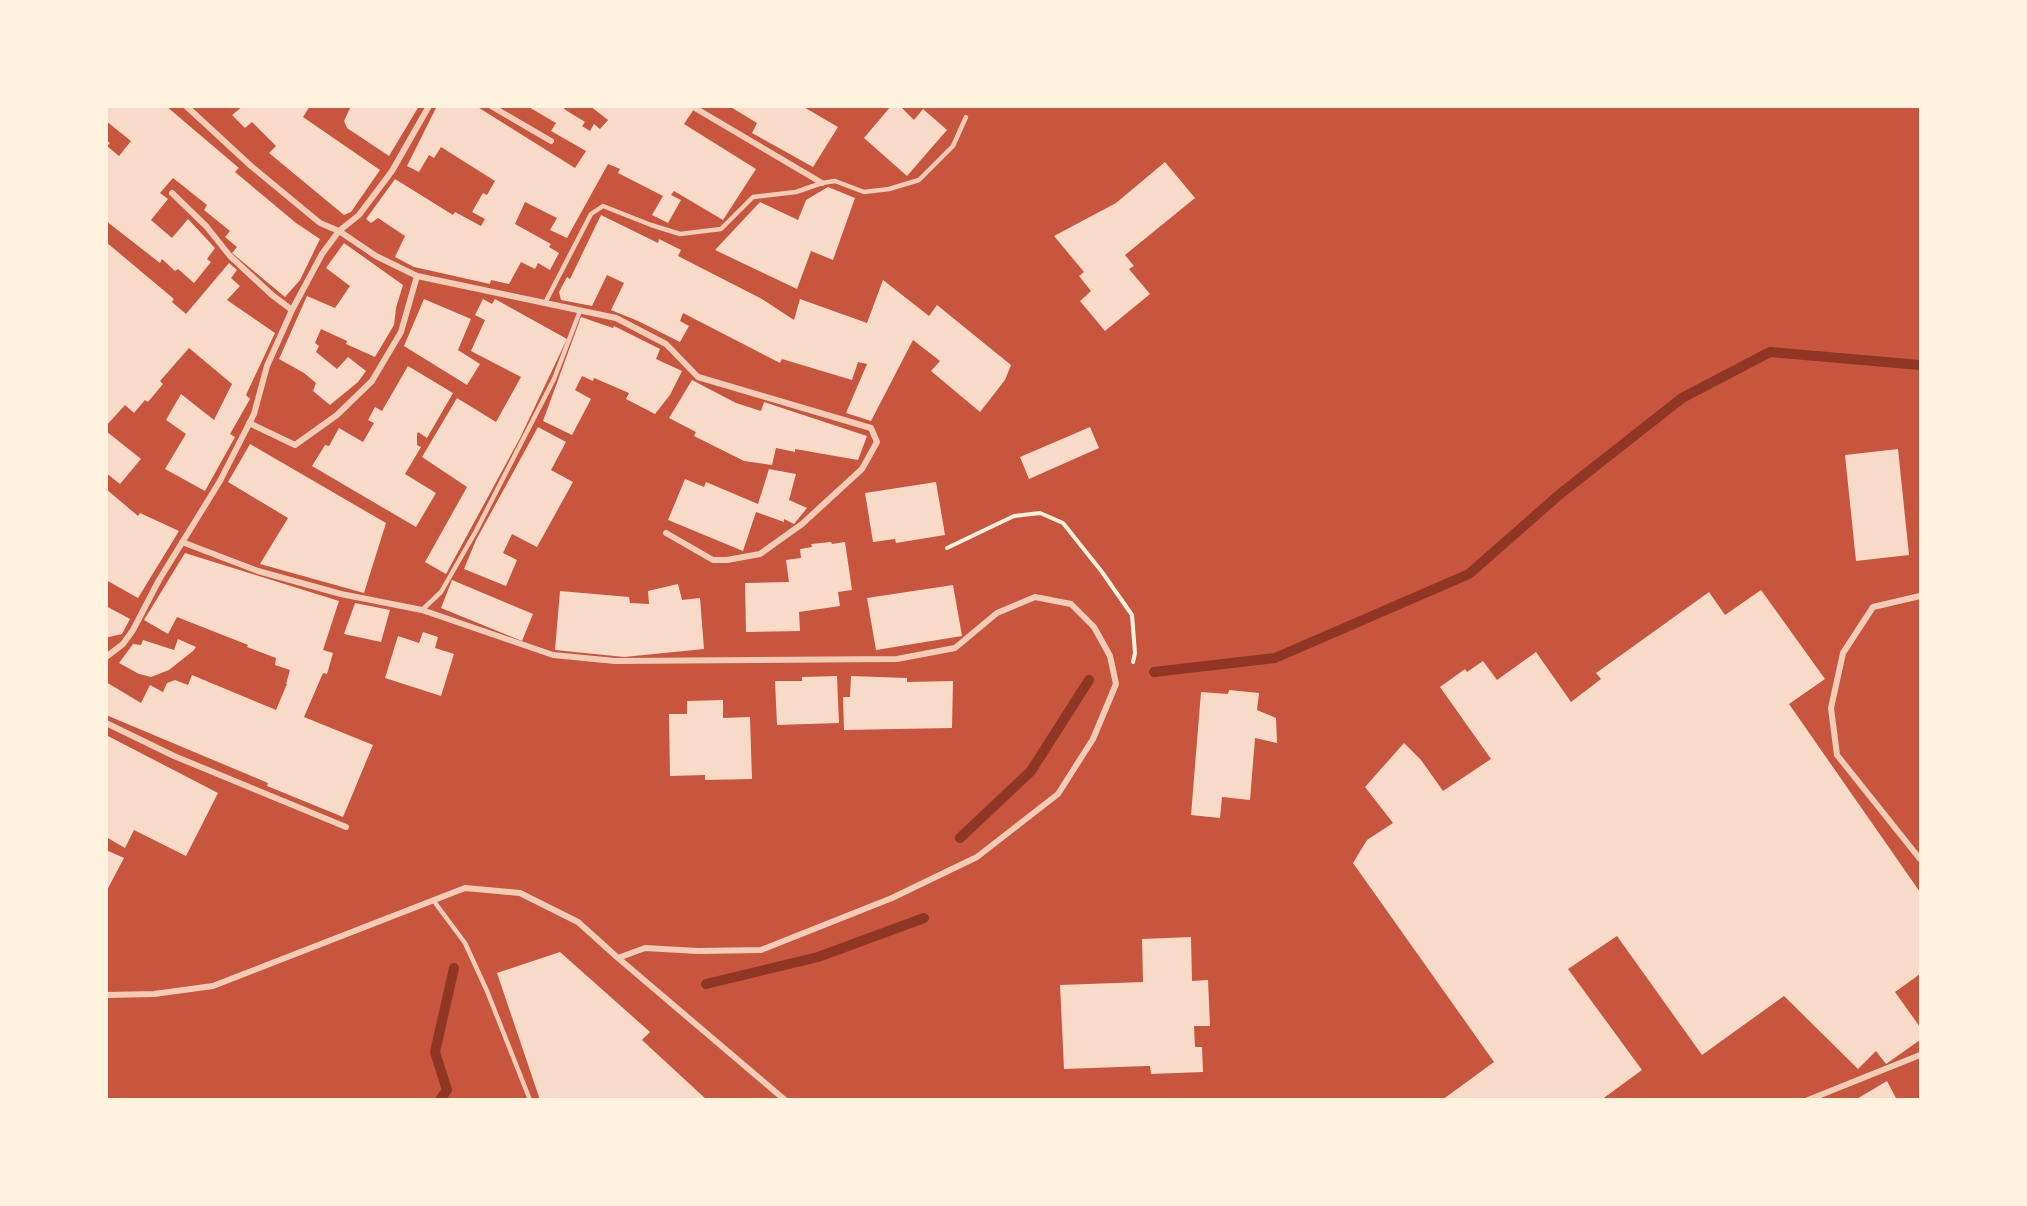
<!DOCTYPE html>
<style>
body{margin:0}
#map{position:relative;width:2027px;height:1206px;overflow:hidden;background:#c8553d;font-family:Mulish,sans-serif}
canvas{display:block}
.frame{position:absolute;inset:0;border:108px solid #fff3e0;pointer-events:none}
</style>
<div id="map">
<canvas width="2027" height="1206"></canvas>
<div class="frame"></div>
</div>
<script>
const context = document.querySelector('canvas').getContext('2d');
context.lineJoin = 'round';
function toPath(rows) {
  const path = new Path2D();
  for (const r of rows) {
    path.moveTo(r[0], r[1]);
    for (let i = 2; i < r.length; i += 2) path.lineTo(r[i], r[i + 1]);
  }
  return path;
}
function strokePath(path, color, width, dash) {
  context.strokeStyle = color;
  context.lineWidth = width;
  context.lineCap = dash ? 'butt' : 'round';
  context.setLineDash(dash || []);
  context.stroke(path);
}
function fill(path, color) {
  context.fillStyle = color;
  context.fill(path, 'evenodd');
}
const stream = toPath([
 [1154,672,1275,658,1469,574,1560,494,1682,398,1770,352,1920,365],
 [960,838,1031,771,1089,680],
 [706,984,818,957,924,918],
 [440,1100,447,1090,435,1052,454,968]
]);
const building = toPath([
 [106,106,166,106,239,168,235,172,296,223,320,239,300,280,285,297,232,253,237,247,225,237,230,231,204,210,207,205,173,178,160,193,168,199,151,220,172,238,188,219,215,248,207,259,211,262,194,283,178,269,175,271,162,259,160,263,106,221,106,140,110,143,107,146,119,156,131,141,106,121],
 [243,106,310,106,303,117,380,170,351,212,344,215,269,153,276,146,252,122,245,128,232,115],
 [351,106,419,106,389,156,347,128,344,121],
 [437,106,476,106,575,168,586,151,551,131,556,123,527,106,566,106,564,109,585,122,582,126,590,131,594,124,600,129,608,120,590,106,696,106,684,124,756,169,723,220,674,191,671,195,681,200,668,223,652,215,663,196,618,173,620,169,608,164,567,238,550,230,557,218,525,202,515,224,551,244,549,247,559,253,550,270,538,263,535,269,521,262,509,284,491,280,490,284,414,267,395,257,405,236,378,218,371,223,366,219,395,179,453,215,455,212,481,226,485,219,472,212,483,193,487,195,495,181,441,147,434,158,429,155,419,172,407,166],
 [729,106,802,106,838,127,813,167,752,133,757,123],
 [891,106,900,106,914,120,923,109,947,130,907,176,864,138],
 [1165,162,1195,198,1125,255,1134,266,1129,269,1150,294,1105,331,1080,301,1091,291,1079,276,1084,272,1054,236,1116,203],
 [828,187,855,198,833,260,811,251,797,289,715,250,760,202,798,220,806,200],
 [601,215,658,243,659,239,681,250,678,256,762,299,794,320,800,299,867,323,883,280,929,316,937,305,1011,365,1005,380,980,412,931,371,940,361,913,340,871,421,846,413,867,364,858,362,852,380,782,359,780,363,683,313,680,321,689,326,680,342,638,321,611,310,624,283,607,275,592,306,561,300,559,292,567,277,570,279],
 [106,242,174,299,172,302,186,314,229,263,237,270,231,278,240,286,227,300,275,333,246,395,250,399,230,434,235,437,205,491,165,469,186,434,166,420,181,394,214,420,232,384,189,348,160,381,163,384,148,402,145,400,134,413,125,405,106,426],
 [344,243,403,285,396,308,394,325,375,357,346,344,347,341,321,329,315,343,319,346,316,352,337,369,348,357,366,371,358,382,330,405,313,391,316,383,304,373,279,359,307,296,335,308,350,286,326,268],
 [424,299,471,319,458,350,480,364,467,385,404,346],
 [483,299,492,304,495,299,567,339,520,438,446,574,425,562,467,487,422,457,457,398,496,422,521,377,471,351,485,320,475,315],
 [581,317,613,328,614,326,660,349,656,359,682,371,670,395,655,414,626,399,629,393,594,378,593,381,582,376,575,390,591,399,572,435,543,421],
 [408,366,453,393,427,438,418,432,417,434,417,445,421,447,405,474,436,493,416,527,312,466,325,445,329,446,339,428,363,442,374,423,368,420,375,407,382,411],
 [692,380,736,403,761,411,764,402,867,436,858,460,795,449,795,452,776,448,772,465,744,461,694,436,696,432,669,418],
 [538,427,566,442,551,470,573,482,537,547,512,534,503,553,517,560,506,586,464,569,476,540],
 [1090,427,1099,448,1029,479,1020,457],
 [106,431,141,459,120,484,106,473],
 [250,444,386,523,364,593,260,564,288,518,228,482],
 [1898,449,1909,555,1856,561,1845,455],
 [769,469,796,474,789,500,807,508,794,524,784,519,784,522,756,512,743,551,668,520,685,479,704,487,706,482,758,504],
 [936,482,945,535,896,543,895,539,873,542,865,493],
 [106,489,138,516,140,513,179,531,138,598,106,580],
 [831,542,832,544,845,542,852,590,838,592,840,606,799,612,800,631,746,632,745,583,789,582,786,560,801,558,800,549,812,547,811,544],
 [185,553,339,601,323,650,333,653,327,674,323,673,304,717,373,745,343,817,267,786,268,783,106,715,106,682,141,703,150,685,163,692,167,683,175,680,188,685,192,675,276,710,287,684,286,684,290,670,275,665,276,658,247,647,248,645,177,617,168,634,144,620],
 [452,580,533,614,522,641,441,608],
 [678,584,682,600,700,598,704,649,624,657,555,650,560,591,629,597,630,603,649,604,648,591],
 [953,585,962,636,876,650,867,598],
 [1761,590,1825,679,1789,704,1920,892,1920,974,1895,992,1920,1027,1920,1040,1886,1064,1876,1051,1858,1069,1784,996,1702,1055,1617,936,1568,969,1642,1070,1601,1100,1442,1100,1494,1062,1353,863,1367,840,1393,823,1365,787,1404,743,1421,760,1443,791,1491,759,1440,687,1465,669,1467,672,1483,661,1497,680,1536,652,1571,702,1601,679,1596,673,1709,592,1725,615],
 [355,603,390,610,381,642,344,634],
 [106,606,130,619,122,634,109,637,106,636],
 [423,632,438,637,435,648,454,654,441,696,385,678,398,636,419,643],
 [178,639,196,647,193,651,169,670,151,677,139,674,119,663,133,644,141,645,143,640,174,650],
 [837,676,839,723,777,725,775,681,802,681,802,677],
 [851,676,907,678,907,682,953,681,952,728,844,730,843,697,850,697],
 [1229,690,1259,693,1257,710,1276,718,1277,743,1255,738,1250,800,1222,797,1220,818,1191,815,1201,692,1228,694],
 [723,700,723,718,750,717,752,779,705,780,705,775,670,776,669,714,687,714,687,701],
 [106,735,218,793,186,856,134,830,125,848,106,837],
 [106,850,124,858,106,892],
 [1191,937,1192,981,1208,980,1210,1026,1194,1026,1195,1047,1202,1047,1203,1072,1151,1074,1150,1066,1147,1066,1064,1069,1060,985,1143,982,1142,939],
 [560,952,650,1032,642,1040,707,1100,540,1100,497,973],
 [1887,1081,1897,1100,1855,1100]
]);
const path = toPath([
 [947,548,1014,516,1040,513,1063,523,1102,572,1132,615,1135,653,1133,662]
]);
const service = toPath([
 [545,303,591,214,603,206,651,225,680,234,721,229,753,197,796,192,822,183,835,181,864,192,889,189,919,180,953,146,966,117],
 [422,610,441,592,476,531,554,379,580,311],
 [433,900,465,943,487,991,530,1100]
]);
const minor = toPath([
 [186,106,251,166,320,223,339,231,376,256,417,276,616,318,666,344,698,377,871,428,877,442,862,469,802,524,760,554,727,560,713,560,666,533],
 [491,106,551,141],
 [695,108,822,183],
 [172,193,206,226,230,256,272,295,292,310],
 [249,423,295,445,337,415,372,381,401,332,417,276],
 [182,542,258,571,341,594,422,610,553,655,615,661,897,659,955,648,997,613,1035,597,1071,604,1094,627,1110,656,1116,684,1093,739,1058,794,977,857,892,898,761,950,698,951,645,948,618,958],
 [1920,596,1873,607,1843,653,1831,708,1837,755,1920,859],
 [106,657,123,644,133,630,159,580,220,481,254,414,267,366,292,310,322,254,339,231,359,215,392,171,429,106],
 [106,723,174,756,346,827],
 [106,995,154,994,213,986,465,888,520,893,578,922,618,958,785,1100],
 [1808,1100,1920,1055]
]);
strokePath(stream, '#8f3625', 10);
fill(building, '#f7dbc8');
strokePath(path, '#fff3e0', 4);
strokePath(service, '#f1ccb7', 4.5);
strokePath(minor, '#f1ccb7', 6);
</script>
